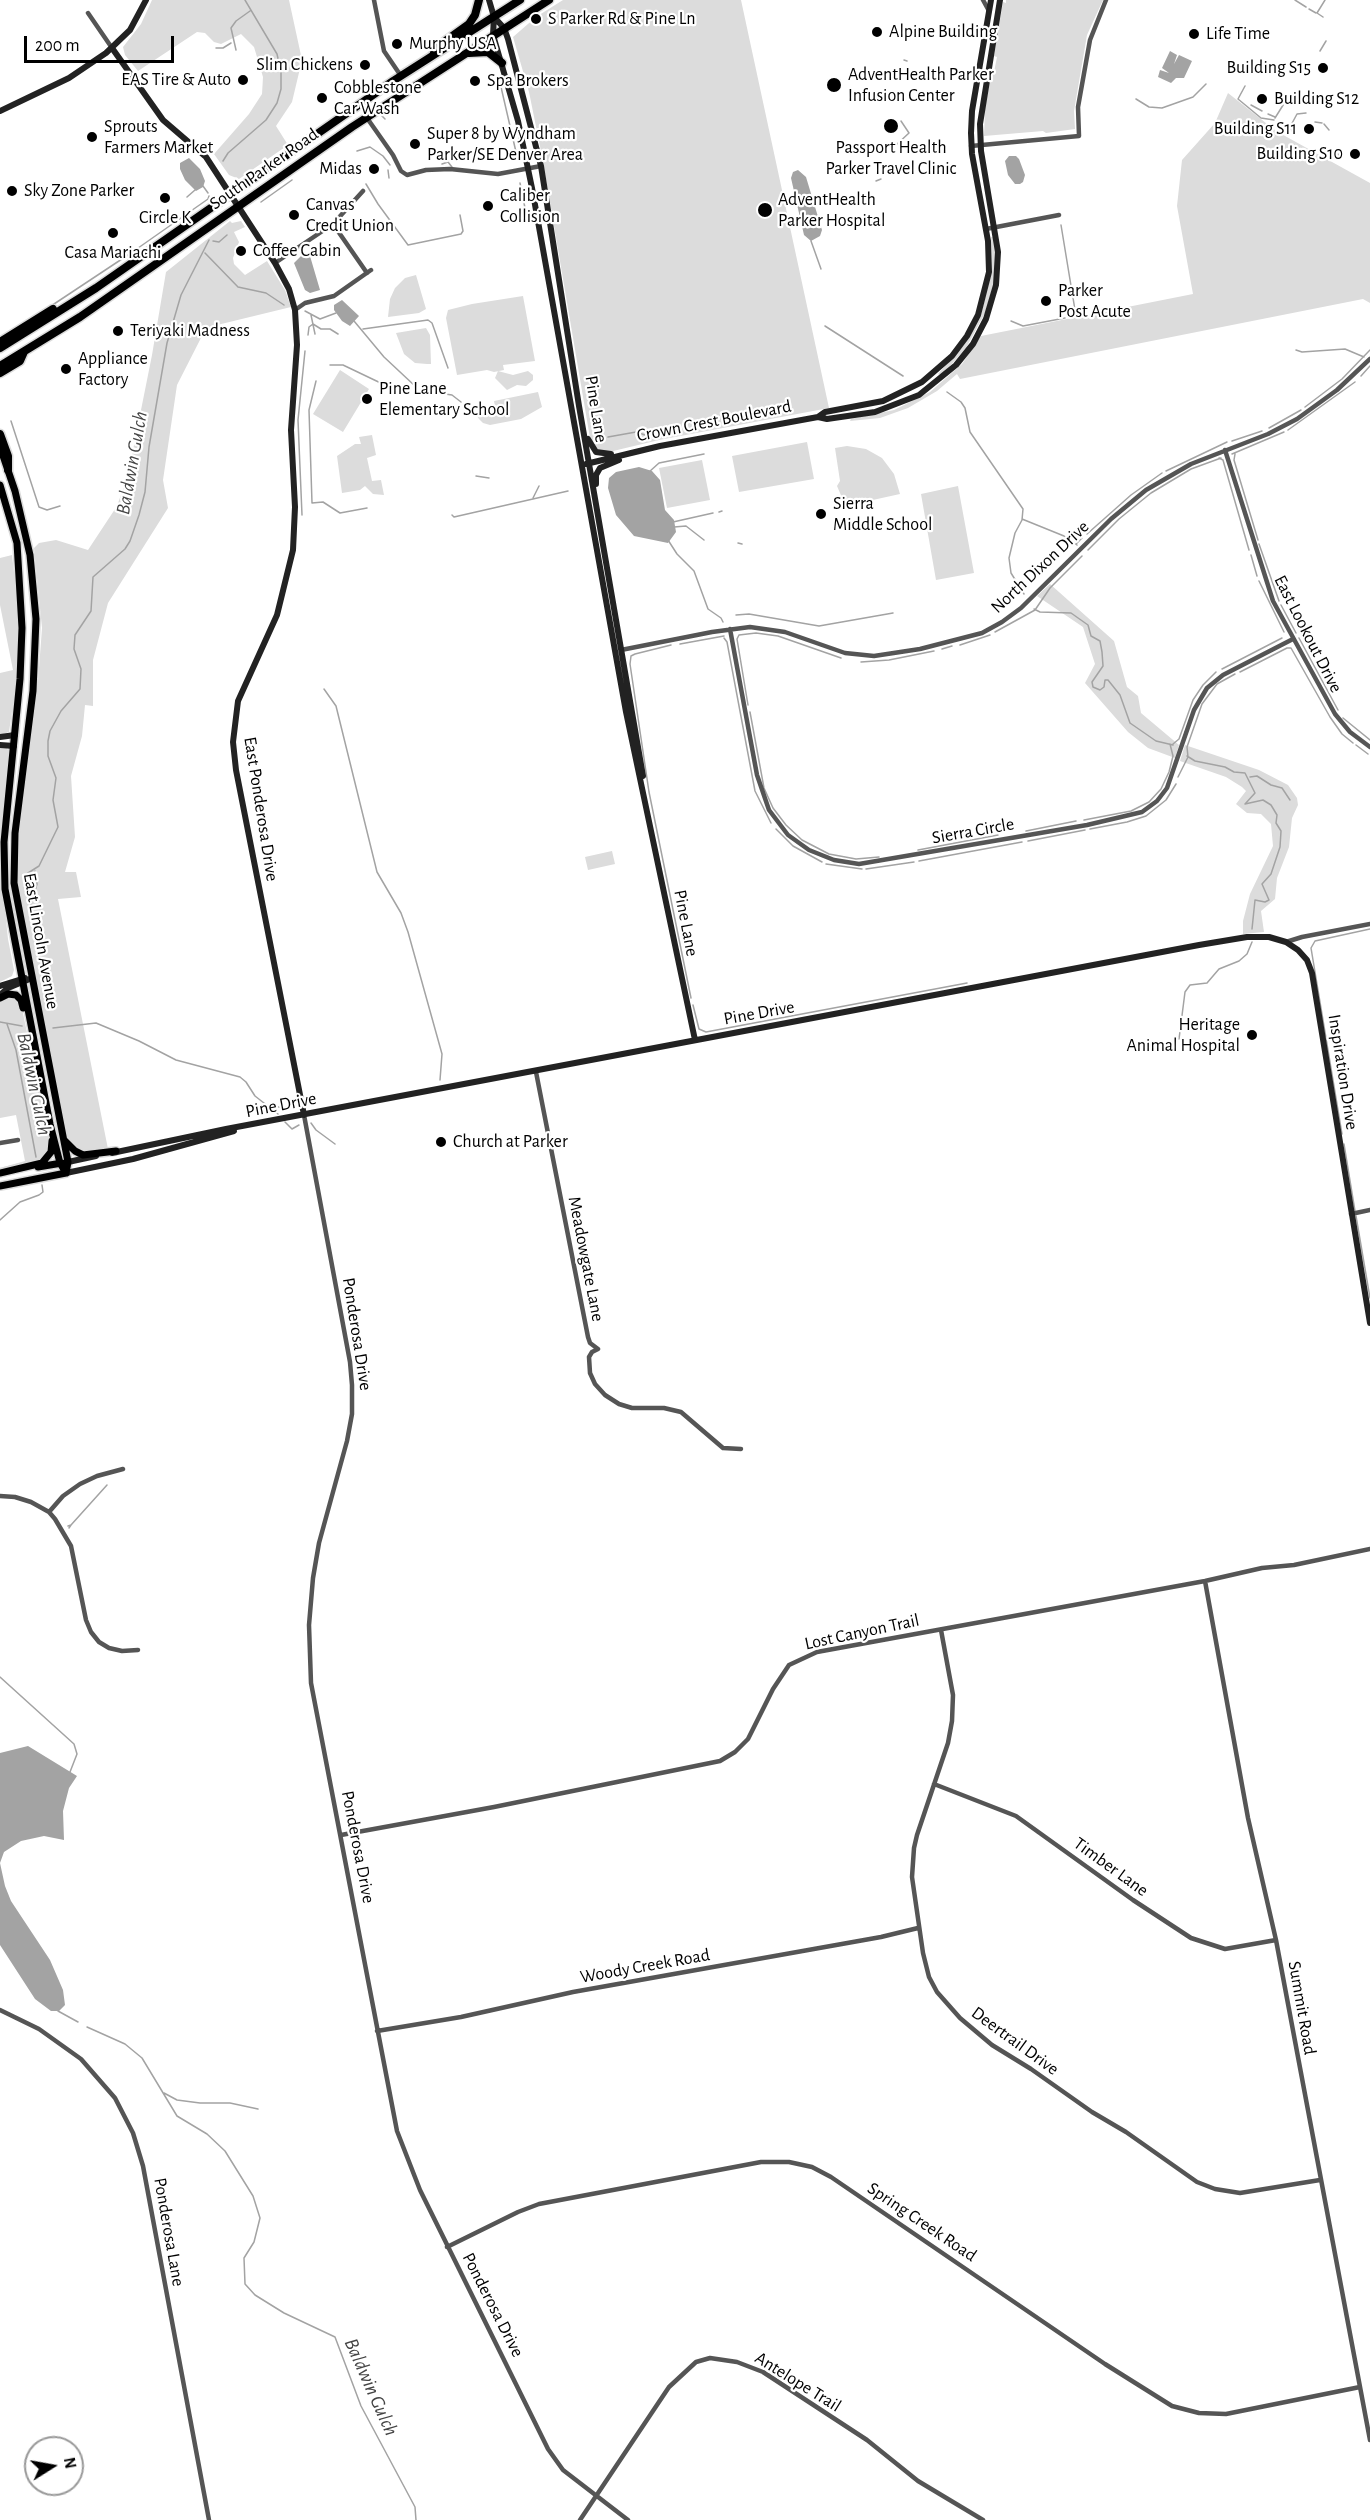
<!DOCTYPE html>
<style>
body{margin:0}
#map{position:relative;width:1370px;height:2520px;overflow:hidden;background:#fff;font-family:"Alegreya Sans",sans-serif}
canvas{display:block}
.north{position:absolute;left:24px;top:2436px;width:60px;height:60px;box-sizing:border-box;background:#fff;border:2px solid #999;border-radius:50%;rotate:79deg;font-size:16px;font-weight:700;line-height:24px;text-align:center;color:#000}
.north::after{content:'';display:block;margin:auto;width:21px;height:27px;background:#000;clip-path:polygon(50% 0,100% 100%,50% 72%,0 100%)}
.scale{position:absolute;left:24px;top:36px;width:150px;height:27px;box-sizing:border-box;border:3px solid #000;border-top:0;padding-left:8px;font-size:18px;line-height:21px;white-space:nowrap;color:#000;-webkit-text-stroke:4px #fff;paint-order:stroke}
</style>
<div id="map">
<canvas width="1370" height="2520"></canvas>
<div class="north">N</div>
<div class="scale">200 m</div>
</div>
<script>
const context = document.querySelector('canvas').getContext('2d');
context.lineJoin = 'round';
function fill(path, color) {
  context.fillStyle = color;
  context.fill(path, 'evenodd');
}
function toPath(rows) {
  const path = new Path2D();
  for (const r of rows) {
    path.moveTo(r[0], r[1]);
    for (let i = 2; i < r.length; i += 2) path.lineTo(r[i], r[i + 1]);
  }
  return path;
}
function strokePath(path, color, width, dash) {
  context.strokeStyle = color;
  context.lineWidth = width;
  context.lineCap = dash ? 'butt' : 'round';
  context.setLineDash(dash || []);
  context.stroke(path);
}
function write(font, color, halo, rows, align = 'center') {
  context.font = font + ' "Alegreya Sans",sans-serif';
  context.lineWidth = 4.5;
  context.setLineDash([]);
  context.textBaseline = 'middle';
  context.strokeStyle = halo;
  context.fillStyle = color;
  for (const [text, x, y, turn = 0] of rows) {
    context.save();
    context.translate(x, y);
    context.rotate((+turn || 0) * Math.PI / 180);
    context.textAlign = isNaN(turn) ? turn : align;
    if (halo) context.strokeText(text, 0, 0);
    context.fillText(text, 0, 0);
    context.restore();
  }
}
const green = toPath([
 [152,0,289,0,302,60,292,102,276,126,288,145,239,179,229,175,214,154,249,114,262,94,263,77,254,47,241,34,221,44,214,42,205,33,197,32,138,71,125,55,123,47,141,24],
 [563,0,741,0,829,408,659,440,609,452,597,450,590,438,543,161,529,92,513,37,536,17],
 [1006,0,1103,0,1087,35,1074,111,1075,129,1046,133,1043,131,984,136,985,108,991,74,994,72,997,57,994,56,1003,2,1006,3],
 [1228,93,1276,131,1370,183,1370,303,1363,299,960,379,957,374,937,391,908,408,880,418,850,421,851,419,894,410,930,392,962,364,981,336,1193,294,1177,206,1182,160,1215,123],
 [230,221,232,223,241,221,245,227,234,232,239,242,233,258,234,264,245,275,267,261,285,290,291,307,213,326,203,334,177,385,163,480,168,508,108,603,93,660,93,706,85,705,82,736,71,776,75,837,65,872,76,872,81,897,58,899,108,1149,88,1153,80,1151,66,1136,17,879,19,826,28,745,37,695,42,628,34,548,39,543,56,540,88,550,117,506,128,475,152,355,166,272],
 [991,237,994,237,996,256,994,282,985,313,966,348,941,376,938,374,964,345,981,315,992,271],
 [416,275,426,309,419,313,388,317,390,299,395,288,405,278],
 [523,296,535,361,503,365,504,370,494,372,487,370,457,375,446,318,448,310,472,304],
 [426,328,430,335,431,364,427,364,415,363,404,354,396,333],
 [340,370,369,389,343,432,313,414],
 [498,371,513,375,528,371,533,375,533,380,526,386,517,385,507,390,495,378],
 [538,392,542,407,521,419,490,425,483,423,479,419,477,416,496,412,494,401],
 [372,435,376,455,367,458,372,481,381,480,384,495,373,494,365,486,360,490,342,493,337,456,355,444,361,444,359,437],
 [807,442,814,479,739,492,732,456],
 [847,446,866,449,882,458,894,474,900,494,859,503,850,504,843,500,837,486,840,481,835,448],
 [702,460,710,500,667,508,659,468],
 [958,486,974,573,936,580,921,494],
 [12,555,18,607,17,677,9,732,0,735,0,673,13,670,0,605,0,558],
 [1050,584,1114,641,1127,687,1138,696,1141,713,1179,745,1175,758,1148,748,1128,732,1085,683,1095,664,1083,627,1037,596],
 [1185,745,1259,770,1288,785,1297,798,1298,805,1292,818,1289,847,1277,878,1275,899,1261,911,1264,932,1243,934,1243,921,1250,894,1273,846,1271,824,1261,814,1247,813,1236,804,1246,791,1242,787,1226,777,1180,761],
 [0,748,7,748,10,754,0,862,8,939,14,970,12,976,0,982],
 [612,851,615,864,588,870,585,857],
 [5,997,14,997,21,1004,50,1141,50,1149,42,1159,36,1163,0,1168,25,1161,16,1115,0,1118,0,1002]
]);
const water = toPath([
 [1170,51,1177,55,1174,64,1179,55,1192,61,1184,78,1176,78,1171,83,1158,77,1160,70,1169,73,1162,68],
 [1009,156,1016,156,1019,159,1025,175,1023,182,1020,184,1015,184,1008,175,1005,161],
 [189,158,200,169,205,181,203,187,196,191,185,180,180,169,180,163],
 [798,170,806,177,822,230,820,236,811,241,804,235,791,178,793,172],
 [303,254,310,256,320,290,310,293,305,290,294,263],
 [342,300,359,316,350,326,342,321,334,310,334,305],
 [639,467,652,471,660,480,665,510,674,520,676,532,668,543,634,536,616,515,608,488,609,478,616,472],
 [28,1746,77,1776,69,1788,63,1811,64,1840,44,1836,21,1841,4,1852,0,1863,5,1886,11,1901,50,1960,63,1990,65,2005,59,2011,51,2011,35,1999,0,1945,0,1753]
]);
const stream = toPath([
 [1295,0,1306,7],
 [1309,9,1316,13],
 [1323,17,1317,13,1325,0],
 [907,37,910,36],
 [216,48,223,48,231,43],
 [236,50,231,28,236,21,250,11],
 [1320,51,1326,41],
 [904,60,907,61],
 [1245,86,1238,99,1261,118,1274,120],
 [501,87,516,152],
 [1136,99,1149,107,1162,108,1193,97,1206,84],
 [1251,105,1262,111],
 [1268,114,1275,117],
 [382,116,385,119],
 [1275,118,1285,102],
 [1315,122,1322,123],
 [1324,124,1329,130],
 [1293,133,1290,127,1297,114,1306,113],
 [895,146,909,133,901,121],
 [357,151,370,147,383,156,390,165],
 [1338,154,1341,159],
 [223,161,228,153,266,120,277,103,281,89,281,72,277,54,245,0],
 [442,164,448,162,452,167],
 [388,170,389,178],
 [876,181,881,179],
 [520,183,528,223],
 [366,184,378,204,408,245,461,234,463,231,460,215],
 [203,186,208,193],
 [187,197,195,190],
 [261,202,292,180],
 [1061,225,1075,310],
 [213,241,219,242,227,235],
 [811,241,821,269],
 [205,253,238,287,266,293,284,305],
 [51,306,131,253,208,199,209,196],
 [305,311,320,319,336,313],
 [311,315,315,334],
 [354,321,384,357,415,386],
 [1011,321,1023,326,1065,318],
 [825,326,903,376],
 [363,329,428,320,432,323,448,368],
 [308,335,309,327,313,324,321,329,330,329,338,334],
 [1296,350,1302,352,1345,349,1364,357],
 [330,365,343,365,389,387],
 [1361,376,1370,366],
 [316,381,309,410,312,503,323,502,340,513,367,508],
 [431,392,452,395,461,402],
 [947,392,961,402,965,408,970,432,1023,509,1022,520,1015,533,1009,558,1011,573,1024,594],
 [1305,407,1342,379,1370,350],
 [11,421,39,507,47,510,60,506],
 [1269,428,1301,410],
 [1288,430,1355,382],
 [608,437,636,432,645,435,652,434],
 [595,439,602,438],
 [1232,441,1262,431],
 [1232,454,1284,432],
 [1235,454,1234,460,1258,540],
 [1219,458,1223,460,1225,467,1249,550],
 [1166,471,1227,442],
 [649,472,659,463,704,454],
 [476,476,489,478],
 [533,498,539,486],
 [719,512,722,511],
 [302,515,298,420,305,351],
 [452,515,454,517,568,491],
 [1022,519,1064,536,1077,545],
 [673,522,713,513],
 [674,527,686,526,704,540],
 [1087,534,1131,495,1162,473],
 [668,540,677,554,694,571,708,609,721,618,723,622],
 [738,543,742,544],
 [1076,544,1082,538],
 [1259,544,1279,601],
 [1088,550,1119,519,1151,493,1191,469,1221,458],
 [1251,555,1257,576],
 [1259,581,1284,632],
 [1281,605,1296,633],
 [1034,609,1040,612,1071,613,1088,625,1091,636,1100,641,1102,652,1103,666,1092,682,1093,687,1100,690,1104,687,1105,680,1108,680,1120,695,1130,723,1156,741,1173,745],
 [736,615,749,614,819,626,893,613],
 [995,632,1035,610,1050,588,1082,556],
 [739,635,756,633,778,636,841,658],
 [739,635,737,639,748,705],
 [724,638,727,642,755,791,771,823],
 [1299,638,1338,710],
 [680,644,724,636],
 [671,645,635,654,631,656,630,664,649,792,691,998],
 [960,645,990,635],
 [942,649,952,646],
 [861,662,889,660,934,651],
 [1222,669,1282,638],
 [1240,672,1287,648,1291,648,1330,717,1342,734,1353,743],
 [324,689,336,706,377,872,401,913,408,932,442,1054,440,1080],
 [750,712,764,788,773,808,786,825,802,840,829,854,856,859,879,857],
 [1343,718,1370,740],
 [1173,744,1179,739,1193,700,1203,685,1216,672],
 [1356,745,1368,754],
 [1187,756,1195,761,1225,767,1234,772,1245,773,1255,793,1245,804,1263,800,1271,805,1277,815,1276,823,1281,831,1280,847,1271,874,1262,884,1269,900,1265,902,1255,900,1252,929],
 [1178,777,1188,757,1187,747,1202,704,1217,684,1235,674],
 [1250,777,1257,776,1271,785,1282,788,1290,800],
 [1084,820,1131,811,1149,802,1161,789,1169,772,1173,756,1170,744],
 [776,829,793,846,822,862],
 [1090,829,1127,822,1146,816,1166,800,1176,784],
 [1026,831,1076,821],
 [1028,841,1085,830],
 [918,850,998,835],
 [919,861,1022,842],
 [826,864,862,869],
 [866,869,914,862],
 [28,873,39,866,58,827,53,800,56,778,48,756,48,741,50,731,61,711,80,689,81,669,74,649,75,635,91,611,93,577,125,549,130,541,139,515,145,492,149,447,167,343,181,295,209,240],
 [30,908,37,884,35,871],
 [693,1005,699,1029,706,1032,967,983],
 [0,1022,22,1026],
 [7,1024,16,1050,36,1157],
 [53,1028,96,1023,139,1041,176,1060,240,1077,246,1082,255,1096,278,1114],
 [1179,1039,1185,992,1190,985,1207,983,1219,969,1239,961,1247,954,1252,942],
 [268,1105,284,1108,298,1102],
 [285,1122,292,1129,299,1125],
 [311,1123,316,1130,335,1144],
 [1342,1134,1311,948,1315,941,1370,929],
 [1344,1144,1355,1211],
 [1356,1216,1370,1298],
 [0,1220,20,1202,39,1195,43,1192,42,1185],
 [71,1525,107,1485],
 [68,1526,71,1525,69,1528],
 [0,1677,74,1744,77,1754,70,1772],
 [58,2011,78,2022],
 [87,2027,125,2044,142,2058,177,2116,207,2134,225,2151,253,2196,260,2218,254,2242,244,2258,245,2284,255,2295,284,2313,335,2337,361,2406,415,2507,416,2520],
 [164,2093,177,2100,200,2103,230,2103,258,2109]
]);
const street = toPath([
 [374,0,384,51,401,76],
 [983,0,989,11],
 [88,13,112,48],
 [367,118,393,155,401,171,407,175,426,170,450,169,498,174,541,166],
 [971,146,1079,136,1078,107,1090,40,1106,0],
 [333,224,367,273],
 [986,229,1059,215],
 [275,263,333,224,363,191],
 [295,310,305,303,334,296,371,270],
 [1225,450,1273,601,1335,714,1350,732,1370,747],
 [730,629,757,775,769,810,788,835,809,850,834,860,859,864,1087,825,1142,812,1157,801,1167,788,1194,710,1207,688,1223,675,1293,639],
 [621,650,712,632,750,627,785,632,845,653,874,656,920,649,982,633,1002,622,1021,608,1111,519,1146,490,1191,464,1268,434,1297,419,1337,390,1370,359],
 [1286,942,1302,937,1370,924],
 [536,1072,588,1337,590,1343,598,1349,592,1352,589,1357,590,1373,595,1384,605,1395,619,1404,632,1408,664,1408,681,1412,723,1448,741,1449],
 [304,1115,350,1362,352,1385,352,1414,347,1441,319,1543,313,1578,309,1625,311,1683,397,2131,420,2190,548,2449,563,2470,628,2520],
 [0,1143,18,1140],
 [1351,1214,1370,1210],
 [0,1496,15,1497,31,1502,49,1512,55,1519,71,1546,86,1620,91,1632,99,1642,109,1648,122,1651,138,1650],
 [49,1512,63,1496,80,1484,97,1476,123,1469],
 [1205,1581,1248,1818,1276,1940,1370,2440],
 [941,1630,953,1695,952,1721,948,1743,917,1835,914,1848,912,1877,923,1953,929,1977,937,1992,960,2018,992,2045,1031,2069,1092,2112,1126,2132,1197,2182,1215,2189,1240,2193,1320,2180],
 [934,1784,1016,1816,1133,1900,1191,1938,1225,1949,1276,1940],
 [341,1835,494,1807,720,1761,735,1752,748,1739,773,1689,789,1665,817,1652,1205,1581,1262,1568,1294,1565,1370,1549],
 [0,2010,39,2029,81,2059,115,2098,133,2133,143,2166,209,2520],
 [377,2031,461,2017,573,1992,881,1937,918,1928],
 [447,2247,518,2212,539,2204,761,2162,789,2162,812,2167,831,2177,1105,2364,1172,2406,1199,2413,1226,2414,1360,2387],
 [580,2520,669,2387,696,2362,710,2358,737,2362,763,2372,867,2440,918,2481,983,2520]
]);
const secondary = toPath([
 [489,0,494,17,493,35,518,121,532,188,626,712,695,1040],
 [494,17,504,28,508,39,541,166,579,406,643,776],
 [112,48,163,120,206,157,275,263,289,289,295,310,297,345,291,430,295,507,293,550,277,615,238,701,233,742,236,770,304,1115],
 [0,111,69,78,106,53,130,30,146,0],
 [818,417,827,419,875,412,919,395,956,365,973,344,986,319,996,285,998,252,981,151,980,124,1000,0],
 [588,439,596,452,611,454],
 [586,464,660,446,818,417,825,412,883,401,922,382,952,356,967,336,978,315,989,272,988,241,972,154,971,133,972,111,991,0],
 [596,484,596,475,600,468,619,460],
 [0,737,15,735],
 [0,745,14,746],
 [0,986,25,978],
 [0,995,8,988,32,978],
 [112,1153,226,1129,1199,945,1247,937,1269,937,1286,942,1298,950,1307,960,1312,973,1370,1323],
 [68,1162,96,1156],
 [66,1173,133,1159,234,1131]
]);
const primary = toPath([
 [0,447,15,491,30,555,36,619,33,691,15,833,14,883,68,1162,66,1173],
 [0,485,17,543,22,628,20,679,4,842,5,889,50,1124,60,1163,66,1173],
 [0,998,8,994,16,995,21,1000,23,1008],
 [64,1140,75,1151,83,1155,116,1151],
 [38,1167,62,1163],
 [0,1173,42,1163,51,1152,52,1141],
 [0,1186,66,1173]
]);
const highway = toPath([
 [434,52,437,47,469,24,475,15,479,0],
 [469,53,488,52,502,63],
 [0,342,53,309],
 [0,348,96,288,393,81,520,0],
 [0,366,80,317,352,127,549,0],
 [0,373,20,361,24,352],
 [0,434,8,456,8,470]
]);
const markers = [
 [536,19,6,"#000"],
 [877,32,6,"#000"],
 [1194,34,6,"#000"],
 [397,44,6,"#000"],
 [365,65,6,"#000"],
 [1323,68,6,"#000"],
 [243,80,6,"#000"],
 [475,81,6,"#000"],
 [834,85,8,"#000"],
 [322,98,6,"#000"],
 [1262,99,6,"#000"],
 [891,126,8,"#000"],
 [1309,129,6,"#000"],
 [92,137,6,"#000"],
 [415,144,6,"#000"],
 [1355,154,6,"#000"],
 [374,169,6,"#000"],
 [12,191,6,"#000"],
 [165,198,6,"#000"],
 [488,206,6,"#000"],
 [765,210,8,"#000"],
 [294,215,6,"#000"],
 [113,233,6,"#000"],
 [241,251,6,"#000"],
 [1046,301,6,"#000"],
 [118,331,6,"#000"],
 [66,369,6,"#000"],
 [367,399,6,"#000"],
 [821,514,6,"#000"],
 [1252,1035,6,"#000"],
 [441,1142,6,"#000"]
];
const poiNames = [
 ["S Parker Rd & Pine Ln",548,19],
 ["Alpine Building",889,32],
 ["Life Time",1206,34],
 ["Murphy USA",409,44],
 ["Slim Chickens",353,65,"right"],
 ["Building S15",1311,68,"right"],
 ["AdventHealth Parker",848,75],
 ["Infusion Center",848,96],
 ["EAS Tire & Auto",231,80,"right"],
 ["Spa Brokers",487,81],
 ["Cobblestone",334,88],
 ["Car Wash",334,109],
 ["Building S12",1274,99],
 ["Sprouts",104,127],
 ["Farmers Market",104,148],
 ["Building S11",1297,129,"right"],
 ["Super 8 by Wyndham",427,134],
 ["Parker/SE Denver Area",427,155],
 ["Passport Health",891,148,"center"],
 ["Parker Travel Clinic",891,169,"center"],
 ["Building S10",1343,154,"right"],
 ["Midas",362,169,"right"],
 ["Sky Zone Parker",24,191],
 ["Caliber",500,196],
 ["Collision",500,217],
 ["AdventHealth",778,200],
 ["Parker Hospital",778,221],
 ["Canvas",306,205],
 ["Credit Union",306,226],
 ["Circle K",165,218,"center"],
 ["Coffee Cabin",253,251],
 ["Casa Mariachi",113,253,"center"],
 ["Parker",1058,291],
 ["Post Acute",1058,312],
 ["Teriyaki Madness",130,331],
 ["Appliance",78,359],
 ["Factory",78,380],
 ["Pine Lane",379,389],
 ["Elementary School",379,410],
 ["Sierra",833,504],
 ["Middle School",833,525],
 ["Heritage",1240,1025,"right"],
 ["Animal Hospital",1240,1046,"right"],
 ["Church at Parker",453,1142]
];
const streetNames = [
 ["South Parker Road",264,169,-35],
 ["Pine Lane",596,409,81],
 ["Crown Crest Boulevard",714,421,-11],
 ["North Dixon Drive",1040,567,-43],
 ["East Lookout Drive",1308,634,63],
 ["East Ponderosa Drive",261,809,81],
 ["Sierra Circle",973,831,-10],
 ["Pine Lane",686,923,79],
 ["East Lincoln Avenue",41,941,80],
 ["Pine Drive",759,1013,-10],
 ["Inspiration Drive",1343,1072,81],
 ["Pine Drive",281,1105,-11],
 ["Meadowgate Lane",586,1259,79],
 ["Ponderosa Drive",357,1334,81],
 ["Lost Canyon Trail",862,1632,-12],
 ["Ponderosa Drive",358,1847,79],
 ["Timber Lane",1111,1867,36],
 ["Woody Creek Road",645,1966,-10],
 ["Summit Road",1302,2008,80],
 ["Deertrail Drive",1015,2041,36],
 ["Spring Creek Road",922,2222,34],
 ["Ponderosa Lane",169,2232,80],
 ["Ponderosa Drive",493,2305,63],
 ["Antelope Trail",798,2382,32]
];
const waterNames = [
 ["Baldwin Gulch",132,463,-80],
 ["Baldwin Gulch",34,1084,78],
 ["Baldwin Gulch",371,2387,66]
];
fill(green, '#dcdcdc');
fill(water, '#a3a3a3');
strokePath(stream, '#a3a3a3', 1.5);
strokePath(primary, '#dbdbdb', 10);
strokePath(highway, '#dbdbdb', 11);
strokePath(street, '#555', 4.5);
strokePath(secondary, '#222', 6);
strokePath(primary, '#000', 7);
strokePath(highway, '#000', 8);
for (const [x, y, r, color] of markers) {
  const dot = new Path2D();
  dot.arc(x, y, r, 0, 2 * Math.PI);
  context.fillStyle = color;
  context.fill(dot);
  strokePath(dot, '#fff', 2);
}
write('18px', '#000', '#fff', poiNames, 'left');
write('18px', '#000', '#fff', streetNames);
write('italic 20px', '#444', '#fff', waterNames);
</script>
